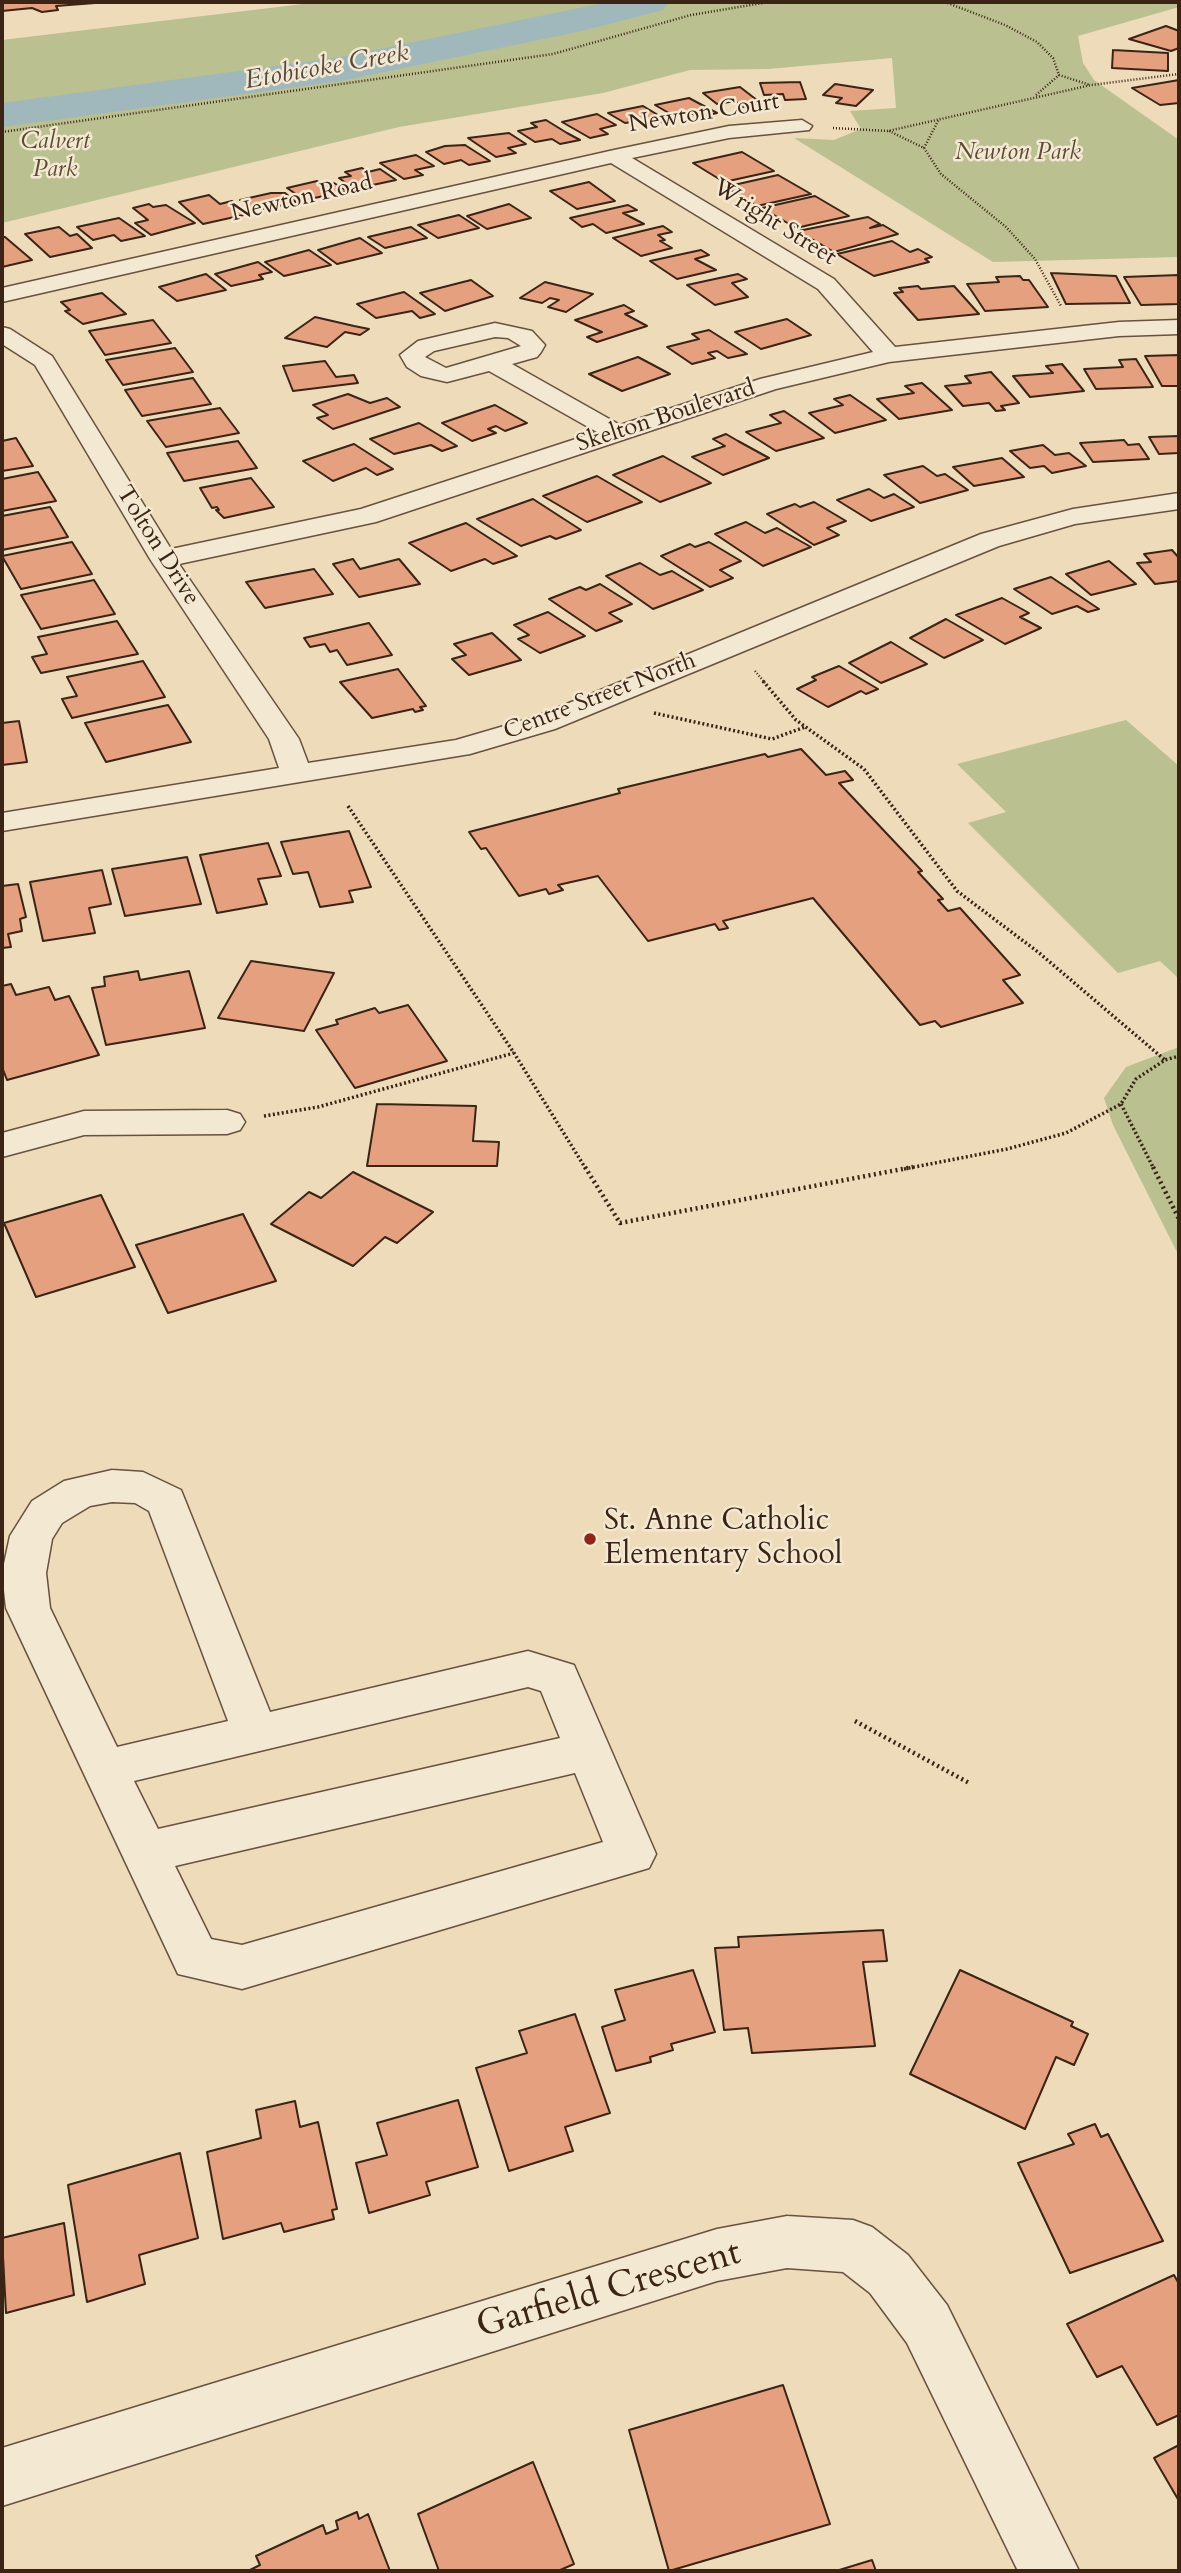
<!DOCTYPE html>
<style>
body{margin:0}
#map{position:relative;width:1181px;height:2573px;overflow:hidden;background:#eddbba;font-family:Cardo,serif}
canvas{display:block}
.frame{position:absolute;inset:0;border:4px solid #3b2315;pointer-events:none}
</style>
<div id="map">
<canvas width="1181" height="2573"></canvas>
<div class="frame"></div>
</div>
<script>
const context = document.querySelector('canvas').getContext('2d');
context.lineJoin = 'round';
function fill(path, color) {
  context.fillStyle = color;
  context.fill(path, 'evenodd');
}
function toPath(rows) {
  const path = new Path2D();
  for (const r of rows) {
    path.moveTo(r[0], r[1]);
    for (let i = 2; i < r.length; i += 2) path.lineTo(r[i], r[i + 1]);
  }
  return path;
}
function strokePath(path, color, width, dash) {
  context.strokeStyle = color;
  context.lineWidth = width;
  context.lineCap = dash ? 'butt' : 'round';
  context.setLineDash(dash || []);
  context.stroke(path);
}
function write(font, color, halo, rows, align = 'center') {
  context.font = font + ' Cardo,serif';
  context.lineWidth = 5;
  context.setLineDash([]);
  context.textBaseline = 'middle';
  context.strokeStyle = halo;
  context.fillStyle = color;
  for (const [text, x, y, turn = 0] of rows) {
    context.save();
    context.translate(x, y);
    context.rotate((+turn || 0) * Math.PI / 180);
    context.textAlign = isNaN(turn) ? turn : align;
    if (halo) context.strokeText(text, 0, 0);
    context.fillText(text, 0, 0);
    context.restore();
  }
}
const green = toPath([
 [320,2,1179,2,1179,7,1078,36,1083,63,1094,80,1179,140,1179,257,993,262,794,138,834,140,861,129,850,111,896,108,892,58,768,69,690,70,603,93,399,127,2,223,2,40],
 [1126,720,1179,766,1179,979,1160,961,1118,973,968,823,1006,812,957,764],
 [1179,1047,1179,1256,1113,1125,1104,1098,1126,1067]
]);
const river = toPath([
 [608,2,669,2,663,10,582,31,341,81,2,127,2,103,341,57,608,2]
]);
const building = toPath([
 [2,2,108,2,56,6,58,10,42,12,32,8,2,11,2,2],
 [1166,26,1179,31,1179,48,1171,51,1129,39,1166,26],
 [1113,50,1168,53,1168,71,1112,68,1113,50],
 [1179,80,1179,103,1160,105,1132,88,1179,80],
 [800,82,806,99,785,100,783,94,764,95,760,83,800,82],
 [835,84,873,90,856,106,836,103,842,98,823,95,835,84],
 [740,87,762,104,742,107,735,101,717,104,703,93,740,87],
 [689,98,717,113,699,117,689,112,674,116,655,105,689,98],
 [643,106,668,121,651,125,643,120,625,123,608,113,643,106],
 [597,114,616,125,600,129,608,134,590,138,562,122,597,114],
 [546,120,567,133,580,140,560,144,552,139,535,142,518,131,537,127,531,123,546,120],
 [509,133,526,144,508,148,516,153,496,157,468,138,509,133],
 [465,145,490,161,469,165,461,160,444,164,426,152,445,146,465,145],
 [742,152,774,171,724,182,693,163,742,152],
 [416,155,434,166,415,170,423,175,404,179,380,163,416,155],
 [362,168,368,172,380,169,396,180,354,189,339,178,351,176,345,172,362,168],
 [778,175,811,194,757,206,725,187,778,175],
 [317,181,323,185,334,183,347,191,305,200,287,188,317,181],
 [589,182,615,201,577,209,550,191,589,182],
 [271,193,285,193,296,202,254,211,240,200,271,193],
 [209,195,220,204,232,201,248,214,203,224,179,202,209,195],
 [815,196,849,216,796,228,762,208,815,196],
 [149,204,153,207,166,205,195,223,151,235,135,223,148,220,133,208,149,204],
 [509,204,531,218,487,229,467,216,509,204],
 [628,205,637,210,623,213,644,224,606,233,593,224,582,227,570,218,628,205],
 [459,215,479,228,438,238,418,225,459,215],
 [868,217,880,224,870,228,883,225,898,234,834,252,798,231,868,217],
 [119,218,145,236,121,241,114,235,93,240,77,227,119,218],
 [663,226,672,232,658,235,665,240,660,241,672,248,641,256,613,238,663,226],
 [59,227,70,236,77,234,92,248,50,257,25,234,59,227],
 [411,227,427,238,385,248,368,237,411,227],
 [2,237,5,237,32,260,2,267,2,237],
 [360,238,382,253,337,264,318,250,360,238],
 [892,241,910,252,918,249,932,257,925,259,929,262,874,276,837,254,892,241],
 [309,250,331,265,284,276,265,262,309,250],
 [701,250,709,255,695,259,716,270,677,279,650,261,701,250],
 [258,262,272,272,259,275,263,279,231,286,215,274,258,262],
 [1051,273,1116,276,1130,303,1066,304,1051,273],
 [206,274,226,290,177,301,159,287,206,274],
 [738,274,747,279,732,283,748,297,715,305,687,285,738,274],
 [1179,275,1179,304,1141,305,1124,277,1179,275],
 [1020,276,1023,280,1029,280,1048,307,985,311,967,284,999,282,996,277,1020,276],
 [471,280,493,296,445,311,420,293,471,280],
 [545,282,593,294,566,312,548,307,559,300,550,298,542,303,520,298,545,282],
 [918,286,921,289,954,286,979,314,918,320,894,293,903,292,899,288,918,286],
 [404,292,435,314,420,318,412,311,376,318,357,304,404,292],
 [102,293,126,314,83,324,65,311,70,310,61,302,102,293],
 [624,305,634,311,625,314,647,326,597,342,587,337,602,332,575,320,624,305],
 [315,317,354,326,369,329,360,335,345,332,327,347,285,338,315,317],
 [787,319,811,335,761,349,735,332,787,319],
 [153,320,171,343,105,355,89,331,153,320],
 [709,330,747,354,728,358,717,351,708,353,715,358,692,364,667,347,699,339,692,334,709,330],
 [175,348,193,372,123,385,106,360,175,348],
 [1179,355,1179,386,1162,386,1145,356,1179,355],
 [638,357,670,374,622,391,589,374,638,357],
 [1136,359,1153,387,1096,389,1084,369,1123,367,1119,360,1136,359],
 [325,361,336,377,354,375,358,383,293,391,283,366,325,361],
 [1062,364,1084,391,1030,397,1013,376,1053,373,1046,366,1062,364],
 [991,372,1019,403,1001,406,1005,410,996,411,989,403,963,406,945,386,971,383,965,376,991,372],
 [193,378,211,404,142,416,125,390,193,378],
 [922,383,952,410,899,419,877,399,914,393,905,386,922,383],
 [348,394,370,403,387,398,400,407,333,429,317,418,328,415,313,405,348,394],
 [850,395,886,420,835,433,809,413,843,405,834,399,850,395],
 [495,405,527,423,505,431,496,426,488,429,496,433,472,441,442,423,495,405],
 [220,408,239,433,166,447,147,421,220,408],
 [784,411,824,438,776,451,746,432,781,423,770,415,784,411],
 [419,423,457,446,442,451,431,445,394,454,370,439,419,423],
 [726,434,738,441,769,458,723,475,692,457,725,446,713,439,726,434],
 [1179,436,1179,453,1159,454,1149,437,1179,436],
 [16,438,33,466,2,471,2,441,16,438],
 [1124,440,1128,445,1139,444,1149,459,1093,462,1080,443,1124,440],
 [238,441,257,468,184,481,167,453,238,441],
 [354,444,393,469,377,475,366,468,333,481,303,461,354,444],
 [1043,445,1055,455,1069,453,1086,466,1052,473,1044,466,1030,468,1010,451,1043,445],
 [663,456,711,483,660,502,613,475,663,456],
 [1002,458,1024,477,974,486,953,467,1002,458],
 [923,466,937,476,945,474,968,490,920,503,884,475,923,466],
 [38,472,56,501,2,511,2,479,38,472],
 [597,476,642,502,587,522,543,496,597,476],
 [251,478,274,507,224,518,216,510,219,510,217,507,212,508,200,488,251,478],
 [869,489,884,498,894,494,914,507,871,521,837,500,869,489],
 [533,499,581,530,556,539,550,536,521,546,477,519,533,499],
 [814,502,846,521,827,528,839,535,814,545,767,514,795,504,800,507,814,502],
 [50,507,68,537,2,550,2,516,50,507],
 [746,522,765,533,777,528,811,547,763,566,715,534,746,522],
 [466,523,517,556,493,564,485,559,451,571,409,543,466,523],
 [72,542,92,574,21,589,2,556,72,542],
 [709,542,741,561,720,570,733,578,710,587,661,556,690,544,695,547,709,542],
 [1172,550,1179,558,1179,581,1155,584,1137,563,1151,562,1144,554,1172,550],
 [353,559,360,569,399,559,420,584,359,597,333,564,353,559],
 [1109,561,1136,584,1091,595,1066,574,1109,561],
 [640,563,660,575,672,571,703,590,653,609,606,576,640,563],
 [314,569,333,594,265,608,246,582,314,569],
 [1051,577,1099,609,1088,612,1077,606,1052,614,1014,589,1051,577],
 [94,580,115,614,41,629,21,595,94,580],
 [600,584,632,604,609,613,622,621,596,631,549,599,580,587,586,590,600,584],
 [1002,598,1029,613,1020,617,1041,628,1005,644,956,615,1002,598],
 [548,612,585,636,540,653,518,639,529,635,514,625,548,612],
 [946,619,983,640,944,658,910,638,946,619],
 [117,621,138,654,41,673,32,657,47,654,38,637,117,621],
 [369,623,392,655,347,665,337,650,330,652,325,644,310,647,304,638,369,623],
 [492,633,521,660,469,675,452,659,466,655,454,644,492,633],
 [891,642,927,664,881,683,849,663,891,642],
 [143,661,165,697,72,718,62,699,77,696,67,677,143,661],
 [839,666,878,689,866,694,861,691,828,707,797,689,816,680,812,677,839,666],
 [398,669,426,706,420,707,423,710,415,712,413,709,372,718,340,682,398,669],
 [168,705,191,742,106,762,85,723,168,705],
 [19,721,27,762,2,765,2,723,19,721],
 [801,749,826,775,845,771,853,780,839,783,922,871,918,872,943,899,938,900,948,911,960,908,1020,975,1003,980,1023,1003,941,1027,935,1021,920,1025,813,898,723,921,728,928,719,930,715,924,648,941,598,876,558,885,563,890,549,894,546,889,519,896,486,848,481,849,469,832,620,793,618,789,765,754,768,757,801,749],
 [349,831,371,887,349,891,353,902,320,907,308,872,293,874,281,842,349,831],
 [268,843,281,876,258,879,267,904,217,913,200,855,268,843],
 [187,857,201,904,125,916,112,869,187,857],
 [102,870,111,904,89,908,95,933,43,941,30,882,102,870],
 [18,884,26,917,20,919,22,931,8,934,11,947,2,948,2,886,18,884],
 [251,961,334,973,304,1031,218,1018,251,961],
 [138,971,140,980,189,971,205,1028,106,1045,92,988,105,986,104,977,138,971],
 [11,984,16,995,49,987,55,1000,69,996,99,1055,7,1080,2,1067,2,986,11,984],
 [408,1005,447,1061,355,1088,316,1030,338,1024,336,1020,375,1008,379,1013,408,1005],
 [377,1104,476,1106,473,1141,499,1142,497,1166,367,1166,377,1104],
 [353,1172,433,1212,397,1243,385,1237,353,1266,271,1224,309,1192,321,1198,353,1172],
 [101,1195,135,1267,36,1297,4,1223,101,1195],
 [243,1214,276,1281,168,1313,136,1245,243,1214],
 [883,1930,887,1961,863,1962,875,2046,752,2053,748,2028,724,2030,715,1948,739,1947,738,1937,883,1930],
 [693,1970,715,2032,671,2044,673,2050,650,2057,651,2062,616,2071,602,2027,625,2020,615,1990,693,1970],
 [960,1970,1073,2022,1071,2026,1088,2034,1074,2065,1056,2057,1025,2129,910,2074,960,1970],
 [575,2014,610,2113,565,2127,573,2151,509,2171,476,2068,527,2053,519,2031,575,2014],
 [458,2100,478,2167,426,2182,430,2195,369,2213,356,2163,387,2155,377,2123,458,2100],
 [295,2101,300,2127,318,2122,337,2209,332,2210,334,2219,284,2232,281,2223,223,2239,207,2152,261,2138,256,2110,295,2101],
 [1095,2124,1101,2137,1108,2134,1163,2241,1070,2273,1018,2163,1074,2144,1068,2134,1095,2124],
 [180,2153,198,2238,139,2255,145,2284,87,2302,68,2185,180,2153],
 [64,2223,74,2295,6,2313,2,2238,64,2223],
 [1174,2275,1179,2284,1179,2415,1157,2425,1122,2366,1097,2377,1067,2324,1174,2275],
 [783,2385,830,2524,669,2571,629,2430,783,2385],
 [1179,2445,1179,2501,1154,2458,1179,2445],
 [533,2462,574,2564,558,2571,439,2571,418,2514,533,2462],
 [357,2512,359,2519,368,2514,390,2571,248,2571,260,2565,256,2556,323,2525,326,2534,338,2529,336,2521,357,2512],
 [872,2560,876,2571,836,2571,872,2560]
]);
const pathFar2 = toPath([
 [945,2,1005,25,1037,42,1053,58,1059,75,1090,85],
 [1036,95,1059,75],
 [833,128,888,131,1091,85,1179,74],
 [889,131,924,148,941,174,1006,227,1035,259,1061,306],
 [2,132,553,54,691,15,769,2],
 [924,148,939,119],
 [755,671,765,683]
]);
const pathFar1 = toPath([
 [763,681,796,720,864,769,957,891,1038,952,1165,1060],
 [654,713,772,739,805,727],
 [348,806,514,1053,586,1169],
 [1121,1104,1154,1169],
 [264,1116,318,1107,514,1053],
 [904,1169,1007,1149,1066,1133,1121,1104,1136,1079,1165,1060,1179,1056]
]);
const path = toPath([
 [585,1167,620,1223,913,1167],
 [1153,1167,1179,1219],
 [855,1721,971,1784]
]);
const minor = toPath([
 [802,120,812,126,809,130,729,138,632,158,834,279,895,347,1119,322,1179,320,1179,334,1119,336,889,362,776,389,376,522,179,564,299,739,308,763,456,740,535,717,981,534,1073,509,1179,493,1179,509,1075,524,999,546,555,729,470,754,2,831,2,813,279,768,269,739,150,559,35,365,2,344,2,327,10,329,52,356,171,549,361,509,597,432,489,371,447,382,421,376,407,367,400,355,418,341,495,323,532,331,545,345,541,352,537,357,512,364,620,425,760,379,873,352,818,289,611,163,2,302,2,288,614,150,729,126,802,120],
 [495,337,508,338,521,346,446,368,425,357,434,351,495,337],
 [227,1110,240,1114,245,1122,240,1130,227,1134,84,1135,2,1157,2,1133,84,1111,227,1110],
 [112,1470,143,1472,181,1490,270,1712,528,1651,574,1665,656,1854,649,1868,242,1989,178,1974,6,1608,2,1573,10,1536,32,1501,64,1481,112,1470],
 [112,1502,135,1503,149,1511,228,1721,117,1747,50,1608,46,1573,52,1539,62,1523,90,1506,112,1502],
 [528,1687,541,1691,560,1738,158,1829,134,1781,528,1687],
 [575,1773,603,1842,242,1945,211,1939,175,1866,575,1773],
 [787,2216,853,2220,872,2227,908,2255,947,2305,1079,2571,1018,2571,907,2343,870,2293,843,2272,787,2268,717,2281,2,2506,2,2448,717,2229,787,2216]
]);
const markers = [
 [590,1539,7,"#8f2418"]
];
const farStreetnames = [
 ["Newton Court",704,114,-9],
 ["Newton Road",302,199,-13],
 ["Wright Street",774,223,32],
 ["Skelton Boulevard",666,417,-18],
 ["Tolton Drive",157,546,58],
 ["Centre Street North",600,697,-21]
];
const farParknames = [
 ["Calvert",55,142],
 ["Park",55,170],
 ["Newton Park",1018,153]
];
const farWaternames = [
 ["Etobicoke Creek",327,68,-10]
];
const poiNames = [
 ["St. Anne Catholic",604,1522],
 ["Elementary School",604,1556]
];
const nearStreetnames = [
 ["Garfield Crescent",609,2291,-16]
];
fill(green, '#bac08f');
fill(river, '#a0b8bc');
fill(building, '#e5a07f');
strokePath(building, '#3b2315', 2);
strokePath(minor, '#68513e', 3);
strokePath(pathFar2, '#3b2315', 2.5, [1, 2]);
strokePath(pathFar1, '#3b2315', 3.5, [2, 2.5]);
strokePath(path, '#3b2315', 4.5, [2, 3.5]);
fill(minor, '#f3e8d2');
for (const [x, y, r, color] of markers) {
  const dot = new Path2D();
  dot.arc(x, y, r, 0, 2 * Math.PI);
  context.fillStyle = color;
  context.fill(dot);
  strokePath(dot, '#f3e8d2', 2.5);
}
write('24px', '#3b2315', '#f3e8d2', farStreetnames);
write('italic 24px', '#5b4a34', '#f3e8d2', farParknames);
write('italic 26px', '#54483f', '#f3e8d2', farWaternames);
write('30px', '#3b2315', '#f3e8d2', poiNames, 'left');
write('37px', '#3b2315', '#f3e8d2', nearStreetnames);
</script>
